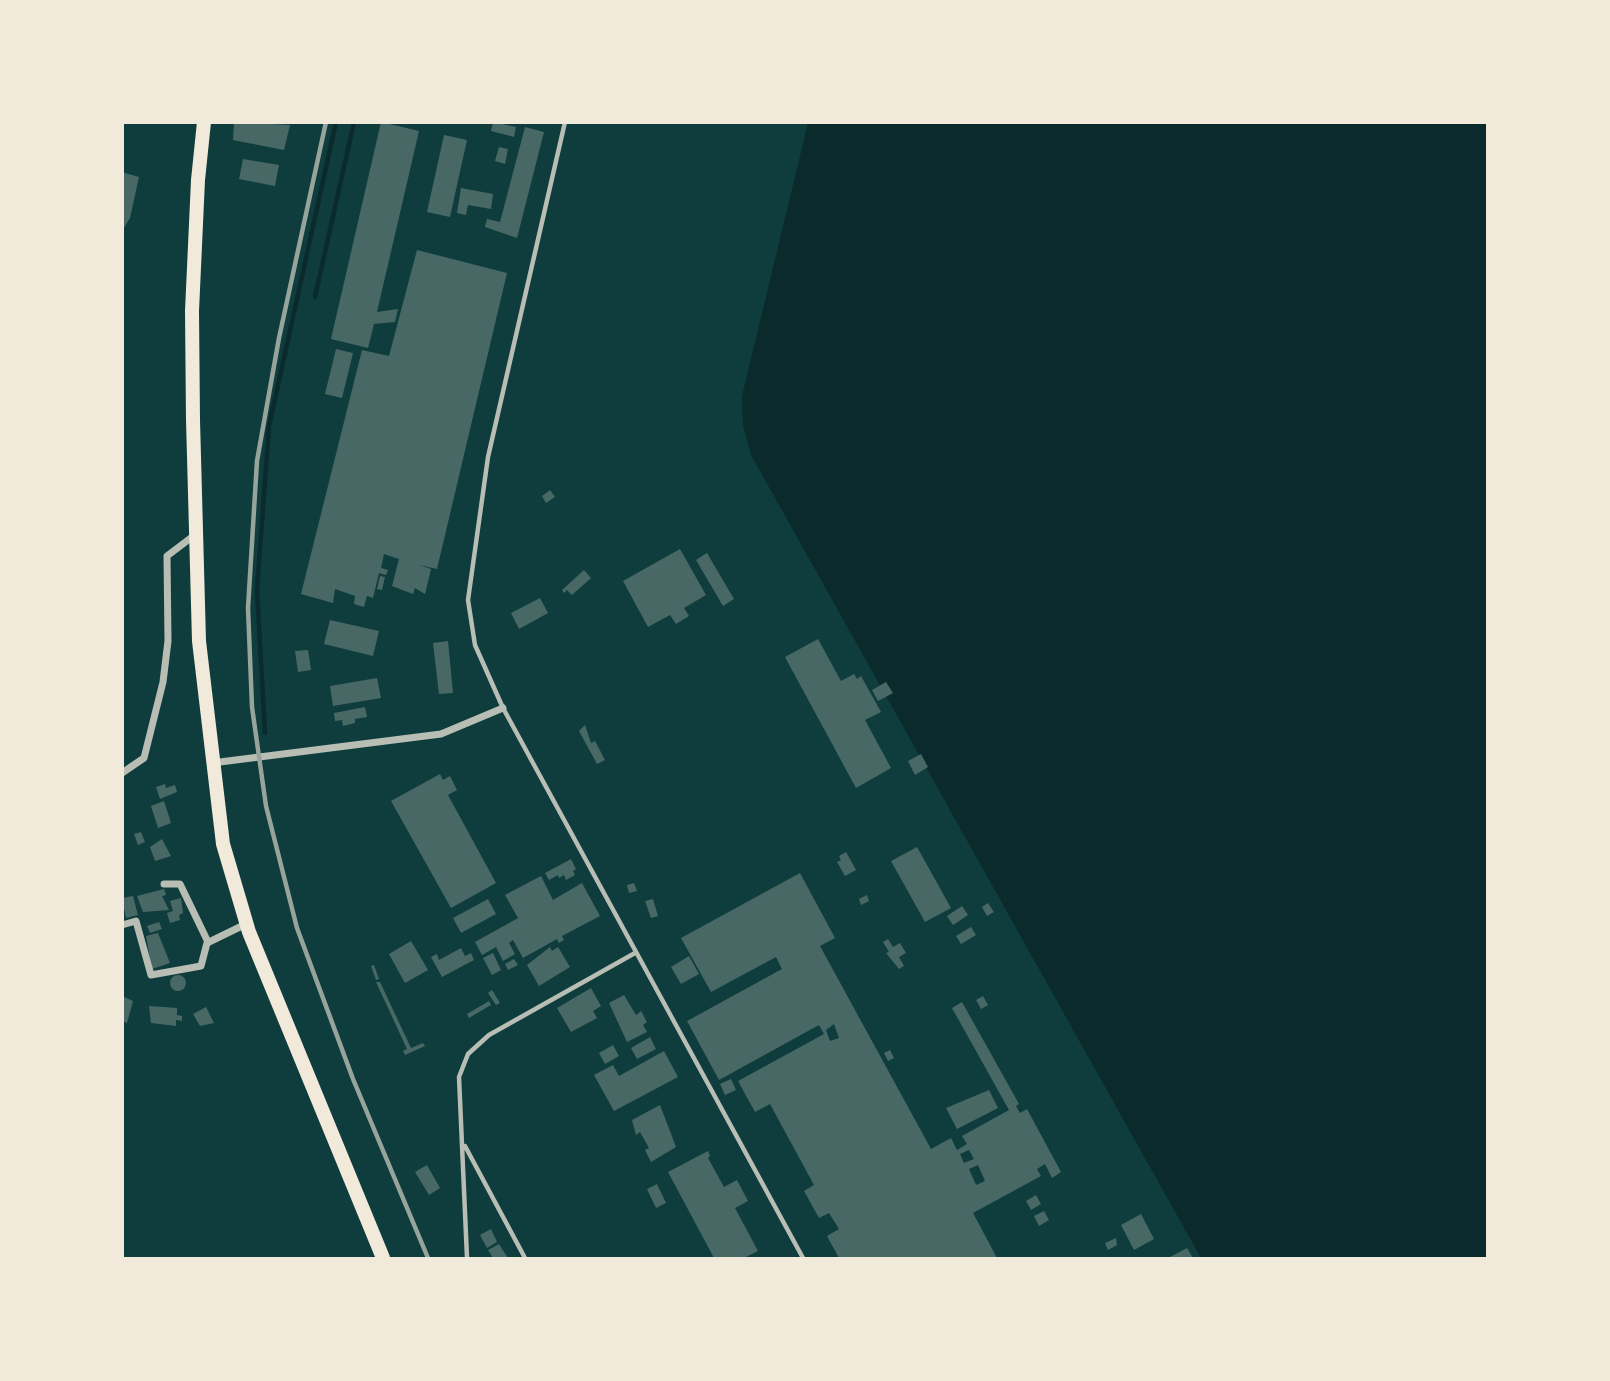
<!DOCTYPE html>
<style>
body{margin:0}
#map{position:relative;width:1610px;height:1381px;overflow:hidden;background:#0f3d3e;font-family:"Open Sans",sans-serif}
canvas{display:block}
.frame{position:absolute;inset:0;border:124px solid #f1e9da;pointer-events:none}
</style>
<div id="map">
<canvas width="1610" height="1381"></canvas>
<div class="frame"></div>
</div>
<script>
const context = document.querySelector('canvas').getContext('2d');
context.lineJoin = 'round';
function fill(path, color) {
  context.fillStyle = color;
  context.fill(path, 'evenodd');
}
function toPath(rows) {
  const path = new Path2D();
  for (const r of rows) {
    if (r.length === 3) {
      path.moveTo(r[0] + r[2], r[1]);
      path.arc(r[0], r[1], r[2], 0, 2 * Math.PI);
      continue;
    }
    path.moveTo(r[0], r[1]);
    for (let i = 2; i < r.length; i += 2) path.lineTo(r[i], r[i + 1]);
  }
  return path;
}
function strokePath(path, color, width, dash) {
  context.strokeStyle = color;
  context.lineWidth = width;
  context.lineCap = dash ? 'butt' : 'round';
  context.setLineDash(dash || []);
  context.stroke(path);
}
const water = toPath([
 [808,123,1487,123,1487,1258,1201,1258,751,455,743,425,742,396]
]);
const stream = toPath([
 [315,297,354,122],
 [265,733,257,590,269,426,336,122]
]);
const building = toPath([
 [234,122,290,125,284,150,233,140],
 [381,122,419,131,377,312,398,309,395,322,374,324,368,348,331,339],
 [493,122,516,127,514,137,491,131],
 [525,127,544,132,517,238,485,227,487,219,500,222],
 [444,135,467,140,450,217,427,212],
 [499,147,508,149,505,164,495,161],
 [243,159,279,165,275,186,239,179],
 [122,172,139,177,130,218,122,231],
 [461,188,493,194,491,209,468,205,466,215,457,213],
 [417,250,507,273,437,569,419,565,431,569,425,594,415,588,413,594,392,586,399,559,384,554,381,568,388,570,386,575,379,573,373,598,367,596,364,607,354,604,355,596,335,589,333,603,301,594,362,350,389,356],
 [336,349,353,353,342,398,325,394],
 [550,490,555,497,546,503,542,496],
 [680,549,706,595,684,608,689,616,676,624,670,615,648,627,623,581],
 [707,553,734,599,723,606,696,560],
 [584,570,591,578,572,595,567,590,564,593,562,590],
 [380,576,385,577,382,590,377,589],
 [540,598,548,613,519,629,511,613],
 [330,620,379,631,373,656,324,644],
 [818,639,841,681,854,674,857,679,861,676,881,712,865,720,891,768,856,788,785,657],
 [448,641,453,693,439,694,433,643],
 [308,650,311,670,298,672,295,651],
 [377,678,381,698,333,706,330,686],
 [886,682,893,693,878,701,872,690],
 [365,707,367,717,355,719,355,723,343,726,342,720,335,721,334,713],
 [585,725,591,743,595,741,605,760,597,764,579,731],
 [921,754,928,767,915,775,908,761],
 [440,774,443,780,450,776,457,790,448,795,496,883,451,908,391,801],
 [165,784,166,788,175,785,177,792,160,799,156,787],
 [164,801,171,823,158,828,151,806],
 [141,832,145,842,138,845,134,834],
 [162,839,171,856,155,861,150,847],
 [917,847,951,908,925,922,891,861],
 [846,852,856,870,845,876,837,862,841,860,839,856],
 [571,859,576,869,573,871,575,875,566,880,564,875,559,878,558,875,549,880,545,873],
 [800,873,835,938,820,946,931,1149,951,1138,957,1150,967,1144,962,1136,1009,1110,952,1008,962,1002,1019,1104,1016,1106,1020,1113,1027,1109,1061,1172,1052,1178,1045,1164,1037,1169,1041,1176,973,1213,997,1258,839,1258,827,1236,839,1229,829,1213,819,1218,804,1191,814,1185,770,1104,755,1112,738,1081,824,1034,819,1025,719,1080,687,1021,782,969,776,957,711,992,681,938],
 [834,1024,839,1038,830,1041,826,1030],
 [969,1150,974,1159,964,1163,960,1154],
 [978,1165,985,1181,976,1185,969,1169],
 [541,876,553,900,582,883,600,916,562,936,564,940,559,943,557,939,523,958,513,940,509,943,515,954,503,961,496,947,482,955,475,942,518,918,505,895],
 [634,883,637,891,629,893,627,885],
 [164,889,166,895,162,896,169,910,143,912,137,896],
 [867,895,869,901,861,905,859,899],
 [133,896,138,915,126,918,122,898],
 [181,898,183,913,179,915,180,920,170,923,167,913,173,911,170,901],
 [488,899,496,914,461,933,453,918],
 [653,899,658,916,651,918,645,901],
 [988,903,994,912,987,916,982,907],
 [962,906,968,915,953,925,947,916],
 [159,922,162,929,150,933,147,926],
 [971,927,976,935,961,944,956,936],
 [158,933,170,963,152,969,146,936],
 [888,939,893,947,900,943,906,953,899,957,904,966,899,969,886,953,889,952,883,942],
 [411,941,428,970,405,983,389,954],
 [550,947,552,951,558,947,570,967,539,986,527,965],
 [461,948,465,956,471,953,474,960,442,977,431,957,437,954,439,960],
 [493,953,501,970,492,975,483,958],
 [689,956,699,974,681,984,671,967],
 [514,959,518,965,508,970,505,964],
 [374,965,379,979,376,980,371,966],
 [178,983,8],
 [376,982,380,982,411,1048,423,1043,425,1046,405,1055,403,1051,407,1049],
 [591,988,601,1006,593,1011,597,1018,571,1032,557,1008],
 [492,990,500,1003,496,1005,488,993],
 [624,995,636,1015,641,1011,647,1022,643,1025,647,1032,627,1042,609,1003],
 [122,996,133,1001,127,1023,122,1021],
 [983,996,988,1005,981,1009,976,1000],
 [489,1001,491,1005,469,1018,467,1014],
 [149,1006,177,1008,177,1015,182,1016,182,1021,176,1020,176,1026,151,1023],
 [206,1007,214,1023,200,1026,193,1014],
 [650,1037,656,1049,637,1059,631,1048],
 [613,1045,619,1056,605,1064,599,1053],
 [890,1050,894,1058,888,1061,884,1053],
 [664,1051,678,1077,614,1111,594,1075,613,1065,619,1076],
 [731,1079,736,1090,725,1095,720,1084],
 [989,1090,998,1108,957,1129,946,1108],
 [660,1105,676,1147,651,1162,645,1150,649,1148,640,1132,636,1135,632,1120],
 [708,1151,710,1156,708,1158,724,1187,737,1180,748,1201,735,1208,758,1251,744,1258,714,1258,668,1172],
 [427,1165,440,1188,429,1195,415,1172],
 [657,1184,666,1203,656,1208,647,1189],
 [1036,1195,1041,1204,1031,1210,1026,1201],
 [1044,1211,1049,1220,1039,1226,1034,1216],
 [1141,1214,1154,1239,1134,1250,1121,1225],
 [491,1229,497,1242,487,1248,480,1235],
 [1116,1238,1117,1245,1108,1250,1105,1243],
 [499,1244,508,1258,493,1258,488,1250],
 [1187,1248,1193,1258,1168,1258]
]);
const service = toPath([
 [565,122,488,457,468,600,475,645,503,708,803,1258],
 [465,1146,525,1258],
 [467,1258,459,1077,468,1054,489,1035,635,953]
]);
const minor = toPath([
 [212,763,441,734,503,708],
 [122,773,144,758,163,682,168,641,167,556,196,534],
 [164,884,180,884,208,942],
 [122,925,136,921,151,975,201,966,207,943,246,924]
]);
const trunk = toPath([
 [204,122,198,180,192,311,193,420,199,641,223,844,249,932,383,1258]
]);
const rail = toPath([
 [326,122,279,338,257,461,248,608,252,707,266,806,297,928,353,1079,428,1258]
]);
fill(water, '#0a2a2b');
strokePath(stream, '#0a2a2b', 4.5);
fill(building, '#486865');
strokePath(service, '#b8beb3', 4.5);
strokePath(minor, '#b8beb3', 7);
strokePath(trunk, '#f1e9da', 14);
strokePath(rail, '#97a49c', 4.5);
</script>
